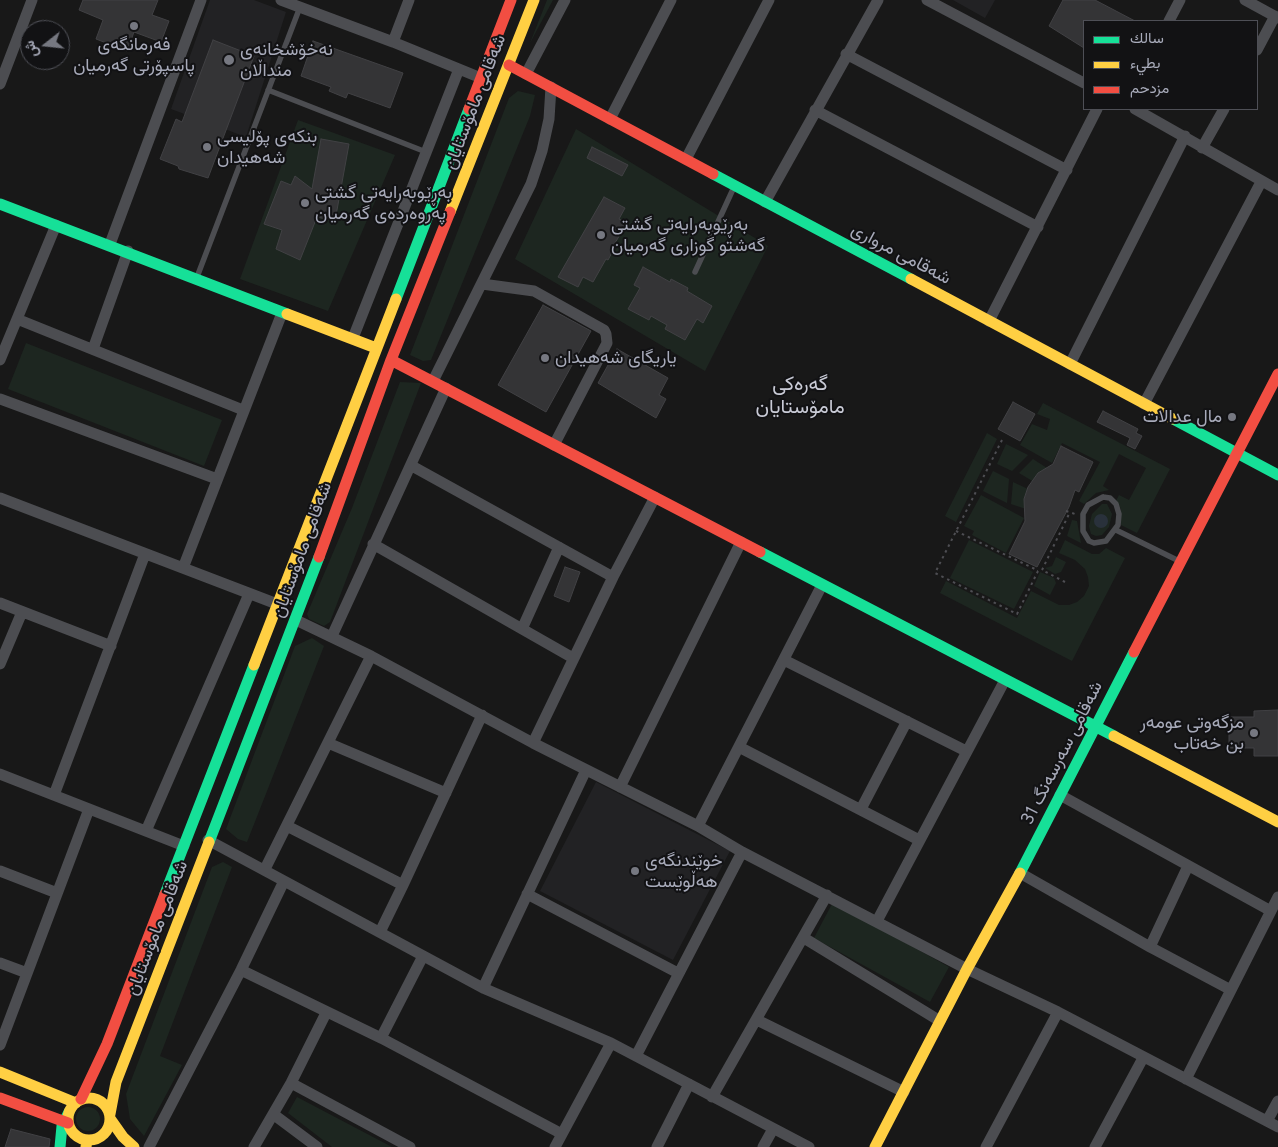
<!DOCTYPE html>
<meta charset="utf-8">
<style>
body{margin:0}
#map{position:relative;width:1278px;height:1147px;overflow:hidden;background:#181818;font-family:Figtree,Vazirmatn,sans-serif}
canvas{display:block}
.legend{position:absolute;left:1083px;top:20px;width:175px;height:90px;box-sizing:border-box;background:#121214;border:1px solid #4e4f56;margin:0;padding:6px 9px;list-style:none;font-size:15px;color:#a8abba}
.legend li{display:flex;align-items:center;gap:10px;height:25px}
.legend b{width:25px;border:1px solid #4e4f56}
.north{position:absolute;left:20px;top:20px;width:50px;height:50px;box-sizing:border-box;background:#121214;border:1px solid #4e4f56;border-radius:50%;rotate:254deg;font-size:14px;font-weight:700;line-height:20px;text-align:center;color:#a8abba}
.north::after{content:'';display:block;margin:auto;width:18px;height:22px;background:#767881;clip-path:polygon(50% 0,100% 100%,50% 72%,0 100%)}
</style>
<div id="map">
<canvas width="1278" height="1147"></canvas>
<ul class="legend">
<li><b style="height:6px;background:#16e098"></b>سالك</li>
<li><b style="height:6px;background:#ffcf43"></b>بطيء</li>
<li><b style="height:6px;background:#f24e42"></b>مزدحم</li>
</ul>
<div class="north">ش</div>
</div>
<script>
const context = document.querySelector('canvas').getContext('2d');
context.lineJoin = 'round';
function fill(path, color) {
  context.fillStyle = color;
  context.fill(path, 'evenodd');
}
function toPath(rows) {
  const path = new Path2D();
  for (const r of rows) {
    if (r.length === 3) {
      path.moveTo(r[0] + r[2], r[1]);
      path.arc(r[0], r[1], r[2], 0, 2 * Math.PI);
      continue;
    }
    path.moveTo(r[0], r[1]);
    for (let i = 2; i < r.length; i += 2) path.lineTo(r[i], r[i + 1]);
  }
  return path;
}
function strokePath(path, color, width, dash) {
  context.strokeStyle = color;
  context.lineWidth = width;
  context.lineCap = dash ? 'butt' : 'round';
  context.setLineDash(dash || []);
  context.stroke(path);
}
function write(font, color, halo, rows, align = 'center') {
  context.font = font + ' Figtree,Vazirmatn,sans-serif';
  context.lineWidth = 4;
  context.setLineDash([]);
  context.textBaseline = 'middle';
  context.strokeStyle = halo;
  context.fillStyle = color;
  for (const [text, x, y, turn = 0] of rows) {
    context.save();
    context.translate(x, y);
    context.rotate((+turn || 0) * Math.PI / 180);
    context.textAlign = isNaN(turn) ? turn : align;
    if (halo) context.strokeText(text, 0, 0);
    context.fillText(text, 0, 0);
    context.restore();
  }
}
const built = toPath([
 [210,0,254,0,286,12,246,137,171,109],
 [953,0,995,0,985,18],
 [596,782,730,851,673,960,540,891]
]);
const green = toPath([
 [547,0,553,0,530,43],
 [518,91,535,95,530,116,431,360,423,361,410,355,509,98],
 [298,120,395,155,328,311,240,279],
 [576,129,768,246,705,371,515,259],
 [26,343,222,420,204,466,8,389],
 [400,382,421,383,330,622,324,626,309,619,307,614,352,508],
 [1043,403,1170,469,1137,533,1121,525,1121,509,1116,501,1119,495,1129,500,1146,468,1119,454,1103,486,1109,490,1096,493,1084,504,1079,501,1100,462,1062,443,1052,463,1020,445,1032,424,1047,430,1050,419,1037,414],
 [987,433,997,439,956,522,945,516],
 [1006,444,1028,455,1012,471,997,464],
 [1033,459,1047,468,1034,482,1019,473],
 [993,471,1009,479,1007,503,983,491],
 [1013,482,1028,489,1026,509,1011,504],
 [981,495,1024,518,1006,553,972,535,974,531,964,526],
 [1102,504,1107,504,1112,514,1109,527,1102,535,1096,536,1091,534,1089,526,1092,514],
 [1072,520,1077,521,1081,543,1067,536],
 [969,540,1033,572,1014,609,950,578],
 [1065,540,1092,554,1099,554,1106,548,1125,558,1072,661,940,593,946,581,1017,618,1031,591,1059,605,1069,605,1077,602,1084,596,1089,586,1088,577,1085,569,1075,560,1059,553],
 [1056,557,1066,562,1061,572,1055,574,1045,568,1052,566],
 [1040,572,1054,578,1056,583,1050,595,1034,586],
 [312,638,324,646,247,842,238,839,226,829,295,646],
 [223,862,232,867,160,1056,182,1065,144,1136,130,1119,126,1094,212,867],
 [833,902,949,967,930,1002,814,938],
 [297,1097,392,1147,332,1147,288,1113],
 [88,1119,12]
]);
const water = toPath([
 [1101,521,7]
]);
const building = toPath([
 [83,0,158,0,152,15,169,21,161,42,134,32,127,51,96,39,103,20,79,10,83,0],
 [1063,0,1095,0,1135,21,1084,21,1084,48,1049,26,1063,0],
 [213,40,254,56,208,178,179,169,178,166,160,159,176,119,182,122,213,40],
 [313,41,403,73,390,108,348,93,346,98,329,91,331,87,301,76,313,41],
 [321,139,349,144,335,221,317,217,300,260,276,249,282,230,264,224,281,181,291,185,295,176,312,189,321,139],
 [592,147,628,165,622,176,587,158,592,147],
 [604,197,625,208,619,219,627,223,612,248,614,249,608,260,606,259,593,282,583,277,578,287,558,277,604,197],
 [643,267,670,282,671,279,688,288,687,291,712,306,703,323,697,319,685,340,665,329,667,325,651,316,649,320,628,309,640,288,634,285,643,267],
 [543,305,591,331,546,412,498,385,543,305],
 [617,349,668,378,659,395,666,399,656,418,598,383,617,349],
 [1013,402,1035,414,1020,441,998,429,1013,402],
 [1103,411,1138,429,1136,433,1142,436,1135,449,1127,445,1130,438,1097,422,1103,411],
 [1061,446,1093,462,1079,492,1075,490,1069,507,1037,567,1009,554,1025,521,1024,499,1028,487,1038,473,1053,464,1061,446],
 [565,567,580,572,569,602,554,596,565,567],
 [1278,710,1278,756,1254,756,1254,748,1229,748,1229,717,1254,717,1254,711,1278,710],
 [11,1129,50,1139,49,1147,5,1147,11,1129]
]);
const path = toPath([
 [1002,440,935,573,1017,614,1038,571,1042,570],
 [1066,511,1075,514],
 [956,531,1037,570],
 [1065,582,1042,570,1070,512]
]);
const lane = toPath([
 [268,90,426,152],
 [695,272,734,187],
 [197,277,300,7],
 [1103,497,1110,498,1116,504,1119,514,1118,525,1106,541,1094,543,1089,541,1083,531,1083,514,1088,505,1103,497],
 [1116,530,1179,561]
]);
const street = toPath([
 [281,0,393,42,481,78],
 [927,0,1084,83],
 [1245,0,1278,18],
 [1169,21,1180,0],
 [393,42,409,0],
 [1257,50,1275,16],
 [846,54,1067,170],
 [526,74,565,0],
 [0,84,32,0],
 [1135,109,1278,190],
 [815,110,1038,227],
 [610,119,671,0],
 [1202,148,1224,109],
 [686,159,769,0],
 [765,202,878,0],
 [110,244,201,0],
 [482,284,534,291,604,330,606,334,607,343,554,445],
 [17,319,243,410],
 [989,321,1097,109],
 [353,338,459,69],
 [93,349,128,251],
 [0,360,56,225],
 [1070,364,1185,136],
 [433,381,531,184,542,151,549,119,551,87],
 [0,399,217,479],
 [1144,404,1261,182],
 [412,466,613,577],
 [0,498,277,604],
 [373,544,573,658],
 [183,568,282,313],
 [0,603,111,646],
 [296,620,371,656,533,743,698,826,742,852,967,969,1058,1012,1278,1127],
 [522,629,559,547],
 [332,636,446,388],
 [784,660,966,751],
 [0,664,22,612],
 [328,743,446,793],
 [533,743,613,577,655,497],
 [739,747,919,840],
 [0,774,184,846],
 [620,787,741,542],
 [54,795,145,554],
 [1060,795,1271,911],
 [861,809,907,721],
 [287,826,403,885],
 [698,826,822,585],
 [146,831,249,594],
 [208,840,483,988,611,1043,809,1147],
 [265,869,371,656],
 [0,871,57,893],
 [1020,873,1150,947,1231,990],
 [527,894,678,973],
 [877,921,1005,680],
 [380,932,403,885,482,715],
 [804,938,940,1021],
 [1150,947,1188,866],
 [0,963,27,973],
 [241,970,381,1038,562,1134],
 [483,988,586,770],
 [757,1020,904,1092],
 [381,1038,423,956],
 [0,1045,89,809],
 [636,1056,742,852],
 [1186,1079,1278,897],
 [291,1083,410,1147],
 [712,1097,827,895],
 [273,1114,317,1147],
 [1267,1121,1278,1101],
 [149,1147,241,970,284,881],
 [254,1147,291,1083,326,1013],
 [555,1147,611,1043],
 [657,1147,689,1084],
 [763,1147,773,1129],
 [986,1147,1058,1012],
 [1095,1147,1143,1058]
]);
const fast = toPath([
 [713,174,911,279],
 [0,204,287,314],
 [396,299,469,109],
 [1173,419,1278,475],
 [760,552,1114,736],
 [209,842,319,557],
 [1020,873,1134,652],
 [165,894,254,665],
 [60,1147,62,1126,69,1112]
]);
const slow = toPath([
 [450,212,534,0],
 [911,279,1173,419],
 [287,314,376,348],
 [254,665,396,299],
 [1114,736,1278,822],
 [0,1072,76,1103],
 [89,1119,21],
 [110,1114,116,1082,209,842],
 [111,1120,123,1137,134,1147],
 [86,1147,87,1140],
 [875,1147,967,969,1020,873]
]);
const jam = toPath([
 [509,65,713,174],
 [469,109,511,0],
 [391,360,760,552],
 [319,557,391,360,450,212],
 [1134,652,1278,374],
 [0,1098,68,1123],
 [81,1099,107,1044,165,894]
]);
const markers = [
 [134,26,5,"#767881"],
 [229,60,6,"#767881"],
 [207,147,5,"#767881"],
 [305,203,5,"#767881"],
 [601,235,5,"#767881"],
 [545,358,5,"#767881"],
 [1232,417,5,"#767881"],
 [1254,733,5,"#767881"],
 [635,871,5,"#767881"]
];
const poiNames = [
 ["فەرمانگەی",134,45,"center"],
 ["پاسپۆرتی گەرمیان",134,66,"center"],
 ["نەخۆشخانەی",240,50],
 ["منداڵان",240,71],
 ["بنکەی پۆلیسی",217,137],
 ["شەهیدان",217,158],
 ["بەڕێوبەرایەتی گشتی",315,193],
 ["پەروەردەی گەرمیان",315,214],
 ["بەڕێوبەرایەتی گشتی",611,225],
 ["گەشتو گوزاری گەرمیان",611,246],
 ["یاریگای شەهیدان",555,358],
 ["مال عدالات",1222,417,"right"],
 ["مزگەوتی عومەر",1244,723,"right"],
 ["بن خەتاب",1244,744,"right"],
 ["خوێندنگەی",645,861],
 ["هەڵوێست",645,882]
];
const streetNames = [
 ["شەقامی مامۆستایان",475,102,-69],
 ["شەقامی مرواری",901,254,28],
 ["شەقامی مامۆستایان",302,550,-70],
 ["شەقامی سەرسەنگ 31",1062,753,-63],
 ["شەقامی مامۆستایان",157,928,-69]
];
const quarterNames = [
 ["گەرەکی",800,384],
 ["مامۆستایان",800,407]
];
fill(built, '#222224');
fill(green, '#1d2620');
fill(water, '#29313b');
fill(building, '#343436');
strokePath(building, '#414144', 1);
strokePath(path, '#4e4e53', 2, [2.5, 4]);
strokePath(lane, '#4c4d51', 5.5);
strokePath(street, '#4c4d51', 11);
strokePath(fast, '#16e098', 11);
strokePath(slow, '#ffcf43', 11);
strokePath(jam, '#f24e42', 11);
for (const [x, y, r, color] of markers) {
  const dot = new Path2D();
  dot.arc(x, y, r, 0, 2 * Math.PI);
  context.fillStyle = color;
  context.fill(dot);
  strokePath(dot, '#121214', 2);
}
write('18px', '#a8abba', '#121214', poiNames, 'left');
write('18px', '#a8abba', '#121214', streetNames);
write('20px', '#c9cbd6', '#121214', quarterNames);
</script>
